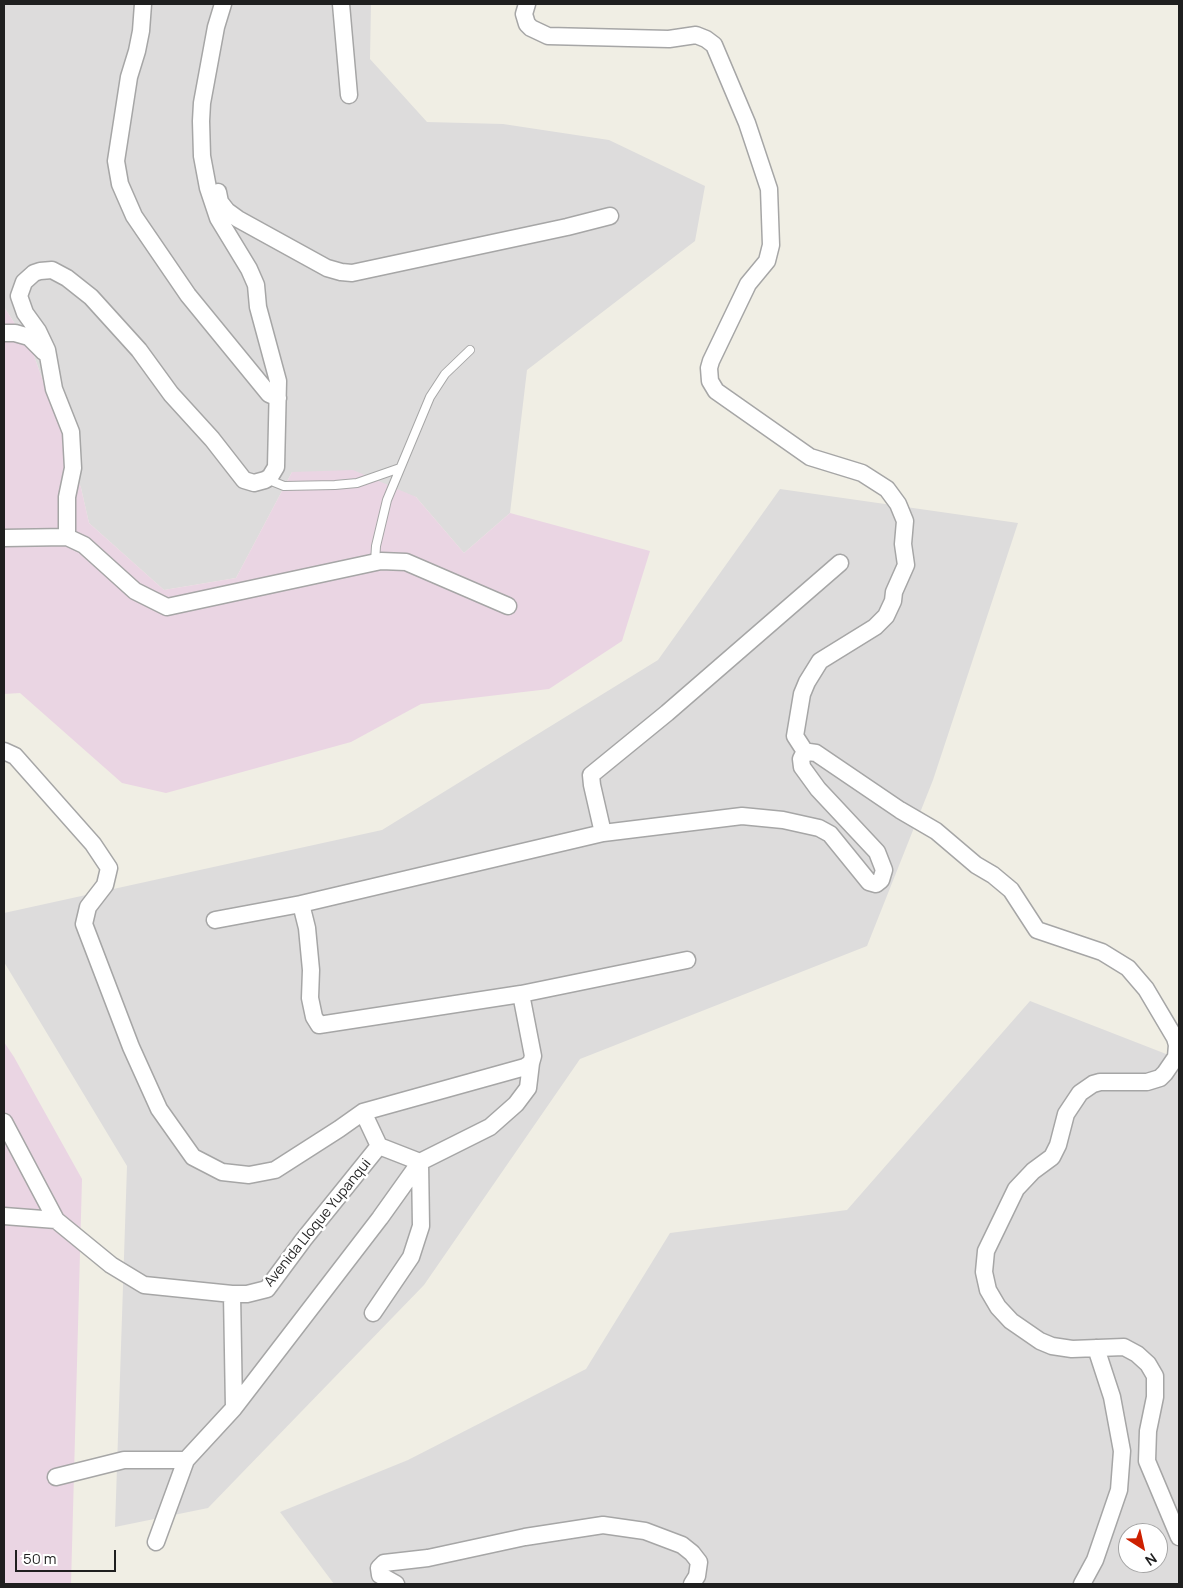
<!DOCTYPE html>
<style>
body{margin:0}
#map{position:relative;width:1183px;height:1588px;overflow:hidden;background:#f0eee4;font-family:Manrope,sans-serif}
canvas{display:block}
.frame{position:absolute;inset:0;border:5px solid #1f1f1f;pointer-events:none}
.north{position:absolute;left:1118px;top:1523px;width:50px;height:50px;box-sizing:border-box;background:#fff;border:1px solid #a5a5a5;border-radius:50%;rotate:145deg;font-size:14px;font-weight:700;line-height:20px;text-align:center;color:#1f1f1f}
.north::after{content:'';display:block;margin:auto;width:18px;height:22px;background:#cd2000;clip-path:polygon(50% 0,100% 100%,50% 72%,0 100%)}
.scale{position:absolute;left:15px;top:1550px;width:101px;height:22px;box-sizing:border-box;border:2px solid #1f1f1f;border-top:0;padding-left:6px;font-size:15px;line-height:18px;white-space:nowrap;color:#1f1f1f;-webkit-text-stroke:4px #fff;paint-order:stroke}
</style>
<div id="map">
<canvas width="1183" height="1588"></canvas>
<div class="frame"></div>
<div class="north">N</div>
<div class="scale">50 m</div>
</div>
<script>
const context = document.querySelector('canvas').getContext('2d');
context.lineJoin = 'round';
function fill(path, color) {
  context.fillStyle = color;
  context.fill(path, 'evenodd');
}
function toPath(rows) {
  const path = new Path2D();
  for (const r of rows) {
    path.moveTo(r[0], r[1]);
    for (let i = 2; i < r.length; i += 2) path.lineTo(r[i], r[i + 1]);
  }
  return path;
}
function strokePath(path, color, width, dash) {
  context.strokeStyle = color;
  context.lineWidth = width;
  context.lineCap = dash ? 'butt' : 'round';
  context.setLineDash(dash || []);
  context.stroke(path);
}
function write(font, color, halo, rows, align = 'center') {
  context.font = font + ' Manrope,sans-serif';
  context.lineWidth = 5;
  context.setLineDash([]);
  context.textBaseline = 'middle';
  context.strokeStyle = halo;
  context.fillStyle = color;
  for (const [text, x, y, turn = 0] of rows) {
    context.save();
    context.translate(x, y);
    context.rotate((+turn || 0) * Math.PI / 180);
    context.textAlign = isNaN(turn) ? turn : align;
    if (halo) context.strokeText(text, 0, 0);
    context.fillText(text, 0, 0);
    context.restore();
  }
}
const residential = toPath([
 [4,4,371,4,370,59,427,122,503,124,609,140,705,186,695,241,527,370,510,513,464,553,416,497,292,472,236,578,164,590,89,523,81,488,32,350,4,307],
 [780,489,1018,523,933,780,867,946,580,1059,424,1285,208,1508,115,1527,127,1166,4,962,4,913,382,830,658,660],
 [1030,1001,1179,1059,1179,1584,334,1584,280,1512,408,1460,586,1369,670,1233,847,1210],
 [1128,1533,1158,1533,1158,1563,1128,1563]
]);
const industrial = toPath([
 [4,307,32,350,81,488,89,523,164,590,236,578,292,472,353,470,416,497,464,553,510,513,650,551,622,641,549,689,421,704,351,742,166,793,122,783,20,693,4,694],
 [4,1042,14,1057,82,1179,71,1584,4,1584]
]);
const service = toPath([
 [270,477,274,482,284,486,335,485,357,483,400,468],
 [375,562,376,546,387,500,430,397,445,374,470,350]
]);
const minor = toPath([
 [143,4,141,31,137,51,129,77,116,161,120,184,134,216,188,295,269,394,278,398],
 [341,4,349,95],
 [527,4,524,14,527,24,531,28,548,36,669,39,696,35,706,39,714,45,747,123,769,189,771,245,767,261,748,284,711,361,709,368,710,381,716,391,810,457,862,473,887,489,898,504,905,521,903,544,906,565,894,592,893,601,886,616,875,627,820,661,807,682,802,694,795,736,806,753],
 [218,192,220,202,227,211,238,219,327,268,341,272,352,273,567,227,610,216],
 [4,333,15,333,29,337,44,352],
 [67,537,67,497,73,468,71,432,54,389,47,350,38,331,25,313,19,296,24,282,34,273,40,271,52,270,67,278,91,297,139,350,171,394,212,439,244,480,254,483,265,480,270,477,276,467,278,381,258,307,256,285,249,269,218,218,208,188,202,156,201,121,202,103,216,27,223,4],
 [4,538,67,537,84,545,135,591,167,607,381,561,406,562,508,606],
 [4,751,15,756,93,844,109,868,105,885,88,907,84,924,131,1047,159,1109,193,1157,222,1172,249,1175,275,1170,339,1129,363,1112,525,1067,531,1063,533,1056,521,994],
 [603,833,592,785,591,775,667,713,840,563],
 [301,904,307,928,311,970,310,998,314,1017,319,1025,521,994,687,960],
 [215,920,301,904,603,833,742,816,783,820,819,828,830,834,869,882,876,884,881,880,884,870,877,852,818,789,802,767,801,759,803,755,809,752,816,753,900,810,936,831,976,865,993,875,1011,890,1037,930,1102,952,1128,968,1146,989,1175,1038,1177,1045,1176,1057,1165,1073,1160,1078,1147,1082,1100,1082,1093,1084,1080,1093,1066,1114,1058,1145,1052,1157,1033,1171,1016,1189,986,1251,984,1272,988,1290,998,1307,1011,1321,1040,1341,1052,1346,1072,1349,1124,1347,1137,1354,1148,1364,1155,1376,1155,1397,1148,1431,1147,1461,1179,1537],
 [363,1112,379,1146,420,1162,490,1127,516,1104,528,1088,531,1063],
 [4,1122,56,1220],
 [4,1216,56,1220,111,1265,144,1285,232,1294,247,1294,267,1289,304,1239,379,1146],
 [232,1294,234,1408],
 [56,1477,124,1460,186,1460],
 [156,1542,186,1460,234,1408,380,1218,420,1162,421,1226,411,1257,373,1313],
 [396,1584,380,1575,379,1568,384,1563,428,1558,525,1537,603,1525,645,1531,682,1545,692,1553,699,1562,697,1576,692,1584],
 [1082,1584,1095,1560,1119,1490,1122,1451,1112,1397,1096,1348]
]);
const streetNames = [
 ["Avenida Lloque Yupanqui",318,1223,-51]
];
fill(residential, '#dddcdc');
fill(industrial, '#ead5e3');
strokePath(service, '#a6a6a6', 10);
strokePath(minor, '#a6a6a6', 19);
strokePath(service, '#fff', 8);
strokePath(minor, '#fff', 16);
write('14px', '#1f1f1f', '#fff', streetNames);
</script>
